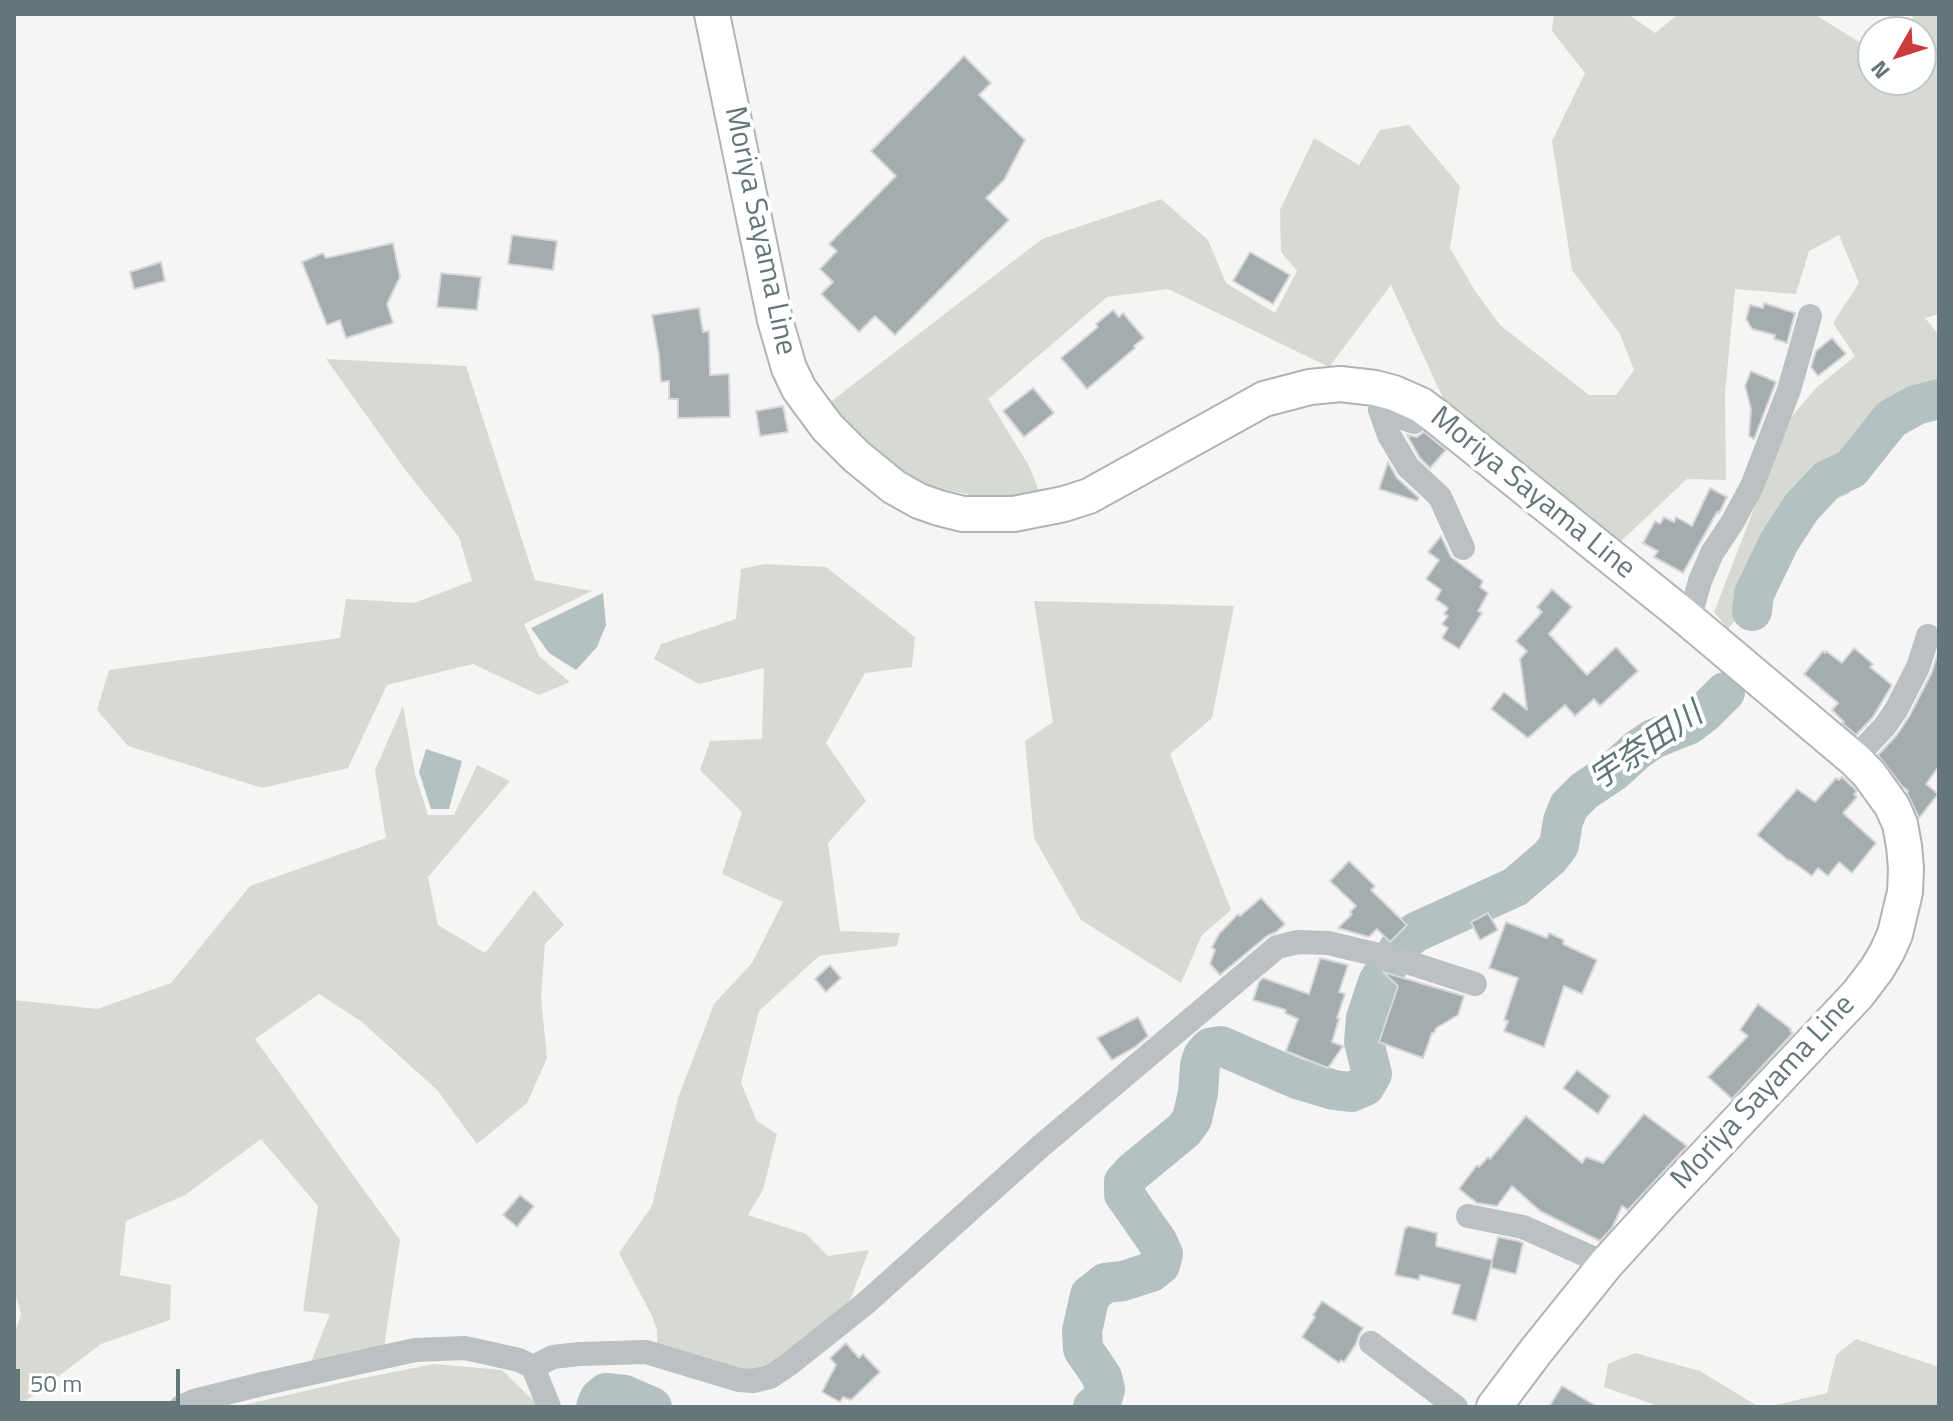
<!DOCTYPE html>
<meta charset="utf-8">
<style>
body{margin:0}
#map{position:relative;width:1953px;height:1421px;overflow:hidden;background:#f6f5f3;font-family:"Titillium Web",sans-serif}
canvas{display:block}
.frame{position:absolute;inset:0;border:16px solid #65767a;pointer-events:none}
.north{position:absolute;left:1857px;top:16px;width:80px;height:80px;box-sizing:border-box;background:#fff;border:2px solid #c1c8ca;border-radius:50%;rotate:231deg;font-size:22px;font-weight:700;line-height:32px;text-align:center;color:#65767a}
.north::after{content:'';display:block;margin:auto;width:28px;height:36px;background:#cd3c3c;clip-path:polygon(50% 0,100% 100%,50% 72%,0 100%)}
.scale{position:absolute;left:16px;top:1369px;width:164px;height:36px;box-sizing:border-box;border:4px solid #65767a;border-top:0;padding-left:10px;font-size:24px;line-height:28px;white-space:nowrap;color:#65767a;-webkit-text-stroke:6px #fff;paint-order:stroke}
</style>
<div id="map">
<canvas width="1953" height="1421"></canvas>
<div class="frame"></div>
<div class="north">N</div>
<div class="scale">50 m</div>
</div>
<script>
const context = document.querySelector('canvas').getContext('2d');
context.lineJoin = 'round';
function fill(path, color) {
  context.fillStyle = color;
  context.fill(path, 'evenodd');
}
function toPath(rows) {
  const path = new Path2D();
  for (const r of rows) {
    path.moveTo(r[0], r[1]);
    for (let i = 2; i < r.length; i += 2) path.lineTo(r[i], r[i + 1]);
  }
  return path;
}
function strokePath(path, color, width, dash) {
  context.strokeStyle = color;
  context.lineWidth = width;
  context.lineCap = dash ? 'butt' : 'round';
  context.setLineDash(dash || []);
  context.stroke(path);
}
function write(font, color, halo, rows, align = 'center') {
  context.font = font + ' "Titillium Web","Noto Sans JP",sans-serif';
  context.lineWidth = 8;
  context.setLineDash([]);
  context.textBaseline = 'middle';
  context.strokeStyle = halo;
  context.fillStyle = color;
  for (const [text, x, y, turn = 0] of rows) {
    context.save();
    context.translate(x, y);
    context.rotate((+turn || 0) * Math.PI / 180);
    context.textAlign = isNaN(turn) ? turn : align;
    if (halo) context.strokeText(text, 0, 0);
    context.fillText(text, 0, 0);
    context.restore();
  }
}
const green = toPath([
 [1554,14,1628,14,1655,33,1678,14,1814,14,1861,43,1873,46,1873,80,1921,80,1921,32,1906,32,1913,18,1911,14,1939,14,1939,314,1925,318,1939,335,1939,388,1934,404,1885,442,1849,494,1825,503,1793,524,1757,594,1728,629,1714,612,1788,421,1816,388,1855,356,1833,323,1859,283,1839,235,1809,251,1796,294,1735,289,1725,393,1726,480,1687,479,1618,544,1448,409,1391,285,1329,367,1168,289,1107,297,988,399,1028,464,1040,493,991,499,915,484,855,437,829,403,1042,239,1161,199,1208,240,1226,283,1275,313,1297,271,1281,252,1280,210,1314,138,1359,165,1380,130,1409,125,1460,186,1450,248,1475,291,1500,325,1589,395,1616,395,1634,370,1620,334,1572,270,1552,141,1585,73,1552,31],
 [326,359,466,366,535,580,592,591,524,624,539,656,570,682,539,695,473,664,387,685,348,768,262,788,128,746,97,710,109,670,340,638,346,599,414,603,472,581,459,537,407,472],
 [765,564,826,567,915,637,912,667,865,673,826,743,866,801,828,843,840,931,900,933,897,946,819,956,759,1011,741,1083,757,1121,777,1134,763,1190,748,1215,806,1234,828,1256,869,1250,850,1300,783,1360,764,1371,736,1373,657,1350,657,1330,652,1316,619,1253,652,1206,678,1098,714,1004,752,963,783,902,722,874,742,812,700,770,710,741,762,739,764,668,699,684,654,659,661,644,736,619,741,569],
 [1034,601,1234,606,1212,718,1170,754,1231,910,1202,935,1181,983,1081,920,1034,838,1025,741,1053,722],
 [403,706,415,774,428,815,454,815,477,765,510,781,428,877,438,925,485,953,534,890,564,925,545,944,541,997,547,1058,527,1103,477,1144,437,1090,362,1022,319,994,255,1039,400,1240,384,1347,311,1362,330,1314,303,1311,318,1206,261,1139,185,1195,126,1221,120,1275,171,1285,170,1320,101,1344,23,1403,14,1399,14,1335,21,1314,14,1289,14,1000,97,1009,171,983,250,886,386,838,375,770],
 [1856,1339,1939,1367,1939,1407,1767,1407,1827,1393,1836,1355],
 [1635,1353,1700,1371,1759,1407,1661,1407,1604,1387,1608,1364],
 [434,1364,502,1370,540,1407,235,1407,348,1381]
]);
const water = toPath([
 [603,593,606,625,597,647,576,670,549,653,531,628],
 [426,749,462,761,449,809,431,809,419,772]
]);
const river = toPath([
 [1752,611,1754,594,1779,542,1801,508,1827,480,1851,469,1891,419,1916,405,1939,399],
 [596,1407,599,1399,606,1393,624,1395,652,1407],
 [1093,1407,1102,1400,1105,1389,1102,1377,1083,1349,1082,1331,1090,1295,1105,1283,1123,1281,1151,1272,1160,1265,1163,1254,1157,1241,1124,1194,1124,1182,1133,1172,1184,1130,1192,1119,1198,1093,1200,1065,1203,1056,1210,1048,1221,1046,1297,1079,1334,1090,1351,1092,1365,1086,1372,1074,1364,1042,1366,1018,1378,982,1403,942,1416,932,1515,887,1550,857,1559,845,1563,821,1569,806,1584,791,1614,771,1637,750,1653,739,1688,725,1704,713,1725,692]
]);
const building = toPath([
 [964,56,991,83,979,95,1025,140,1004,180,986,198,1009,220,895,335,875,316,859,332,821,294,833,282,820,269,837,251,829,244,896,176,871,151,964,56],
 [512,235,557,241,553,270,508,264,512,235],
 [393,243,400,277,387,304,393,323,346,338,340,320,327,325,302,262,323,253,326,258,393,243],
 [1250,252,1290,275,1273,304,1233,281,1250,252],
 [161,262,165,281,134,289,130,272,161,262],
 [441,273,481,277,477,310,437,307,441,273],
 [1764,303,1795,313,1787,343,1774,339,1775,335,1752,329,1746,319,1750,305,1763,308,1764,303],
 [699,308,703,332,709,331,710,375,729,374,730,417,678,418,678,399,669,399,669,381,661,382,659,355,652,315,699,308],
 [1113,310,1119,317,1123,313,1144,338,1134,346,1135,348,1087,389,1061,358,1098,327,1096,324,1113,310],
 [1832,338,1846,354,1818,376,1811,367,1816,351,1832,338],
 [1751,371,1776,382,1754,439,1749,436,1751,409,1745,386,1751,371],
 [1033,388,1054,413,1024,437,1003,411,1033,388],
 [783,406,788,432,760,436,756,411,783,406],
 [1424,432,1446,450,1430,468,1420,458,1407,435,1417,437,1424,432],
 [1388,462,1397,478,1419,498,1417,501,1379,489,1388,462],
 [1710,488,1727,497,1719,513,1717,512,1683,573,1654,557,1658,551,1643,543,1655,521,1660,524,1664,517,1674,522,1676,517,1692,526,1710,488],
 [1441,536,1451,557,1483,581,1480,587,1488,593,1478,611,1482,613,1459,649,1442,638,1448,628,1442,624,1448,616,1444,614,1448,608,1436,599,1441,590,1426,579,1439,560,1428,552,1441,536],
 [1552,589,1572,607,1549,634,1587,675,1616,647,1638,671,1600,706,1594,699,1575,716,1565,705,1528,738,1491,709,1504,692,1527,710,1520,659,1527,651,1516,641,1542,612,1537,607,1552,589],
 [1854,648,1873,664,1870,667,1892,685,1873,717,1856,735,1842,723,1844,722,1832,710,1838,703,1804,674,1823,651,1825,653,1826,651,1842,663,1854,648],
 [1939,651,1939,766,1926,784,1938,794,1919,818,1907,793,1908,791,1902,786,1878,755,1896,736,1909,717,1931,674,1939,651],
 [1842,777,1857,791,1854,794,1857,797,1843,813,1876,843,1852,873,1839,862,1828,876,1818,868,1812,876,1790,860,1789,861,1757,835,1797,789,1815,802,1836,778,1839,780,1842,777],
 [1349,861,1375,886,1371,890,1407,925,1390,942,1377,929,1369,937,1338,928,1352,914,1350,912,1356,906,1330,881,1349,861],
 [1261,898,1285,924,1276,932,1267,936,1220,975,1210,964,1215,950,1212,947,1219,934,1238,914,1240,916,1261,898],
 [1488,913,1498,930,1480,940,1471,922,1488,913],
 [1506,922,1547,938,1549,933,1564,940,1563,944,1597,960,1582,994,1564,986,1544,1047,1504,1031,1508,1021,1504,1020,1518,978,1489,968,1506,922],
 [1320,958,1348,965,1339,992,1345,994,1337,1018,1339,1019,1332,1042,1343,1046,1328,1068,1286,1051,1298,1019,1285,1013,1286,1010,1253,1000,1259,982,1263,978,1309,994,1320,958],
 [830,965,841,978,826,992,815,979,830,965],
 [1383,972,1464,996,1458,1015,1436,1028,1434,1033,1432,1033,1423,1058,1379,1042,1398,986,1383,972],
 [1758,1004,1791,1029,1790,1031,1793,1033,1732,1099,1708,1077,1748,1036,1740,1030,1758,1004],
 [1138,1017,1148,1036,1135,1047,1112,1060,1097,1038,1138,1017],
 [1577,1070,1610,1096,1598,1114,1563,1088,1577,1070],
 [1644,1114,1687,1146,1628,1210,1622,1206,1612,1228,1600,1241,1540,1211,1512,1186,1497,1206,1477,1203,1459,1189,1477,1165,1479,1167,1488,1157,1490,1159,1526,1116,1582,1163,1586,1157,1603,1163,1644,1114],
 [520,1195,534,1206,517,1227,503,1215,520,1195],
 [1408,1226,1437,1233,1436,1246,1492,1260,1498,1237,1518,1241,1523,1243,1516,1274,1491,1268,1492,1262,1476,1321,1452,1314,1460,1285,1420,1275,1419,1280,1395,1275,1405,1228,1407,1228,1408,1226],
 [1322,1301,1363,1328,1359,1335,1356,1344,1344,1362,1341,1360,1339,1363,1302,1337,1315,1317,1313,1315,1322,1301],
 [846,1343,859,1358,863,1354,880,1372,851,1400,843,1397,840,1402,822,1392,836,1365,830,1358,846,1343],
 [1562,1386,1598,1407,1549,1407,1562,1386]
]);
const street = toPath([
 [1425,408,1414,422,1380,410,1389,435,1408,467,1440,497,1463,548],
 [1689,620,1700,581,1712,553,1732,523,1752,486,1789,390,1810,316],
 [1854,759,1885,726,1896,710,1918,667,1928,636],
 [1468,1216,1523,1227,1606,1264],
 [1371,1343,1456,1407],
 [533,1367,553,1357,579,1354,646,1352,739,1380,753,1381,770,1377,788,1365,866,1303,1041,1146,1277,947,1298,942,1328,943,1404,961,1475,984],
 [181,1407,194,1401,262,1384,415,1350,465,1348,519,1360,533,1367,549,1407]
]);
const secondary = toPath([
 [712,14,775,320,789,368,799,389,827,427,856,456,894,487,919,501,939,508,963,514,1014,514,1064,504,1089,496,1264,399,1310,387,1340,384,1375,388,1394,393,1421,405,1437,417,1683,615,1854,759,1869,774,1892,806,1900,824,1904,846,1906,868,1905,892,1895,934,1887,952,1877,969,1858,994,1665,1199,1606,1264,1536,1351,1494,1407]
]);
const streetNames = [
 ["Moriya Sayama Line",759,231,78],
 ["Moriya Sayama Line",1532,494,39],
 ["Moriya Sayama Line",1764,1093,-47]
];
const waterNames = [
 ["宇奈田川",1647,748,-34]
];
fill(green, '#d7dad3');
fill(water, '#b3c1c2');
strokePath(river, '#b3c1c2', 40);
fill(building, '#a3adaf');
strokePath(building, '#d7d7d6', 2);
strokePath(secondary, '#aeb5b7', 38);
strokePath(street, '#bbc0c2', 24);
strokePath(secondary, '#fff', 34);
write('30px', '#65767a', '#fff', streetNames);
write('italic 32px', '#5f7576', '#fff', waterNames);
</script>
